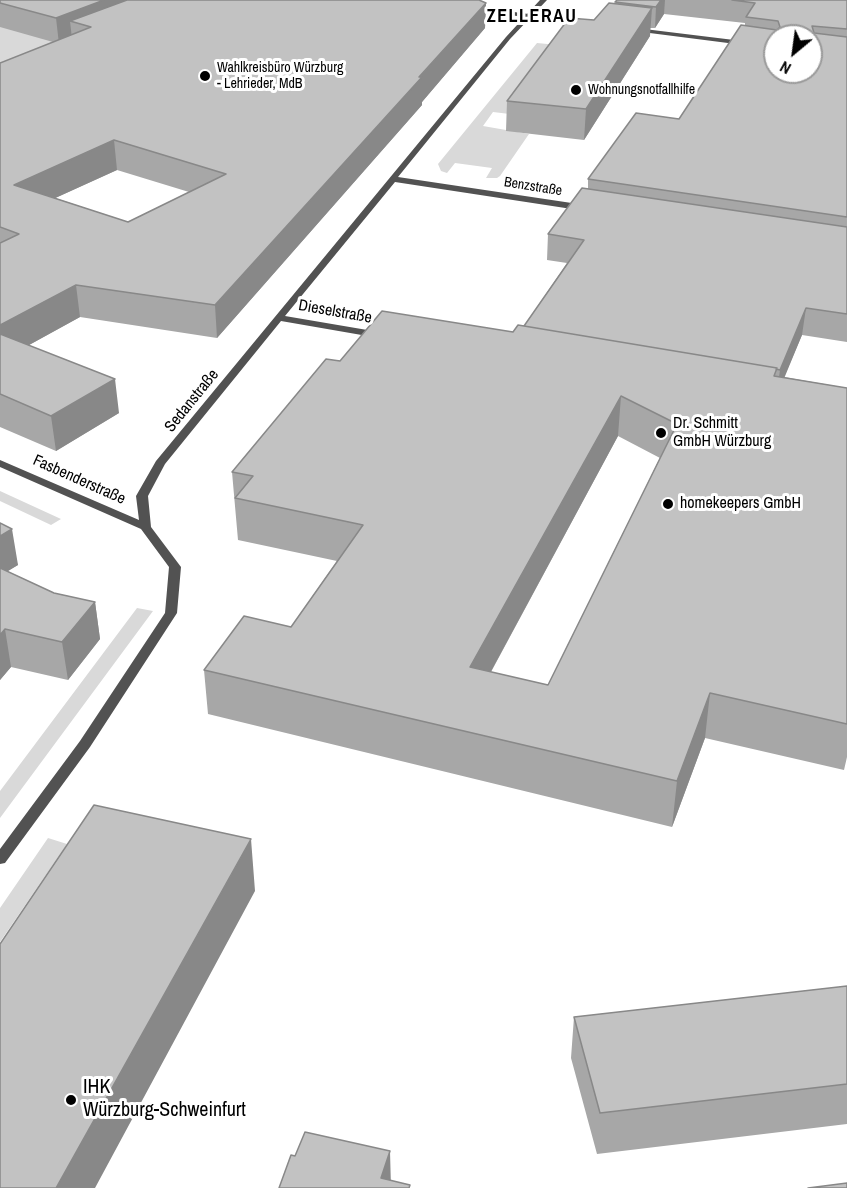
<!DOCTYPE html>
<meta charset="utf-8">
<style>
body{margin:0}
#map{position:relative;width:847px;height:1188px;overflow:hidden;background:#fff;font-family:"Archivo Narrow",sans-serif}
canvas{display:block}
.north{position:absolute;left:763px;top:24px;width:60px;height:60px;box-sizing:border-box;background:#fff;border:2px solid #999;border-radius:50%;rotate:209deg;font-size:16px;font-weight:700;line-height:24px;text-align:center;color:#000}
.north::after{content:'';display:block;margin:auto;width:21px;height:27px;background:#000;clip-path:polygon(50% 0,100% 100%,50% 72%,0 100%)}
</style>
<div id="map">
<canvas width="847" height="1188"></canvas>
<div class="north">N</div>
</div>
<script>
const context = document.querySelector('canvas').getContext('2d');
context.lineJoin = 'round';
function fill(path, color) {
  context.fillStyle = color;
  context.fill(path, 'evenodd');
}
function toPath(rows) {
  const path = new Path2D();
  for (const r of rows) {
    path.moveTo(r[0], r[1]);
    for (let i = 2; i < r.length; i += 2) path.lineTo(r[i], r[i + 1]);
  }
  return path;
}
function strokePath(path, color, width, dash) {
  context.strokeStyle = color;
  context.lineWidth = width;
  context.lineCap = dash ? 'butt' : 'round';
  context.setLineDash(dash || []);
  context.stroke(path);
}
function write(font, color, halo, rows, align = 'center') {
  context.font = font + ' "Archivo Narrow",sans-serif';
  context.lineWidth = 6;
  context.setLineDash([]);
  context.textBaseline = 'middle';
  context.strokeStyle = halo;
  context.fillStyle = color;
  for (const [text, x, y, turn = 0] of rows) {
    context.save();
    context.translate(x, y);
    context.rotate((+turn || 0) * Math.PI / 180);
    context.textAlign = isNaN(turn) ? turn : align;
    if (halo) context.strokeText(text, 0, 0);
    context.fillText(text, 0, 0);
    context.restore();
  }
}
const green = toPath([
 [0,12,77,33,0,63],
 [537,43,568,46,518,115,493,112,483,126,529,134,500,176,497,178,486,178,492,168,455,163,447,173,441,171,438,164],
 [0,491,61,519,51,525,0,501],
 [137,608,153,611,0,818,0,791],
 [48,838,67,844,0,942,0,908]
]);
const minor = toPath([
 [540,0,547,0,510,39,398,177,585,205,589,208,585,211,395,182,285,316,379,332,384,335,379,338,281,321,165,464,148,496,151,527,181,567,177,613,90,747,5,863,0,864,0,849,80,741,165,613,169,567,141,529,0,467,0,460,139,520,136,496,156,461,506,37,540,0]
]);
const tertiary = toPath([
 [470,6,580,21,583,23,580,25,468,9,467,8,470,6],
 [636,28,775,45,775,49,634,31,633,30,636,28]
]);
const wall = toPath([
 [0,0,486,3,485,28,422,102,422,105,217,338,80,317,29,345,119,413,56,451,0,427,0,63,53,42,0,27],
 [117,170,189,192,128,222,55,198],
 [617,0,847,0,847,342,802,335,784,377,847,388,847,757,844,770,705,738,672,827,208,714,204,670,291,627,337,561,238,540,232,472,340,361,513,332,524,326,567,263,547,260,548,234,588,189,588,179,679,119,745,26,745,23,664,14,655,28,650,28,650,36,584,140,506,131,507,101,594,20,615,4],
 [618,436,660,458,548,685,491,672],
 [0,523,18,565,7,571,54,593,95,602,100,639,68,680,11,667,0,680],
 [847,986,847,1124,597,1154,571,1058,574,1017]
]);
const shadedWall = toPath([
 [104,0,173,0,91,27,70,21,72,39,59,44,56,18],
 [661,0,665,0,664,14,655,28,656,7],
 [486,3,485,28,422,102,422,105,217,338,215,305],
 [652,8,650,36,584,140,586,109],
 [114,140,117,170,18,215,14,185],
 [76,285,80,317,0,361,0,325],
 [806,308,802,335,776,398,780,370],
 [115,379,119,413,56,451,51,416],
 [621,396,618,436,469,712,470,667],
 [12,529,18,565,0,576,0,536],
 [95,602,100,639,68,680,62,642],
 [5,629,11,667,0,680,0,635],
 [710,693,705,738,672,827,677,781],
 [251,839,255,891,95,1188,56,1188],
 [390,1151,391,1188,381,1178]
]);
const building = toPath([
 [0,0,104,0,56,18,0,3,0,0],
 [127,0,479,0,486,3,419,77,422,77,215,305,76,285,0,325,0,243,19,234,0,227,0,63,91,27,70,21,127,0],
 [114,140,226,174,128,222,14,185,114,140],
 [617,0,661,0,656,7,615,2,617,0],
 [732,0,847,0,847,29,812,26,814,33,847,37,847,217,588,179,636,113,679,119,741,25,777,30,780,27,778,21,746,17,755,3,732,0],
 [775,36,811,36,811,72,775,72,775,36],
 [609,3,652,8,586,109,507,101,569,18,594,20,609,3],
 [582,188,847,227,847,314,806,308,780,370,776,369,777,368,524,326,584,240,548,234,582,188],
 [382,311,513,332,518,325,777,368,774,376,847,388,847,724,710,693,677,781,204,670,244,616,291,627,363,525,235,498,253,476,232,472,326,359,340,361,382,311],
 [621,396,677,424,548,685,470,667,621,396],
 [0,334,115,379,51,416,0,394,0,334],
 [0,523,12,529,0,536,0,523],
 [0,568,54,593,95,602,62,642,5,629,0,635,0,568],
 [94,805,251,839,56,1188,0,1188,0,944,94,805],
 [847,986,847,1084,600,1113,574,1017,847,986],
 [305,1132,390,1151,381,1178,410,1185,409,1188,279,1188,291,1155,295,1156,305,1132],
 [847,1183,847,1188,808,1188,847,1183]
]);
const markers = [
 [205,76,6,"#000"],
 [576,90,6,"#000"],
 [661,433,6,"#000"],
 [668,504,6,"#000"],
 [71,1100,6,"#000"]
];
const farPoinames = [
 ["Wahlkreisbüro Würzburg",217,68],
 ["- Lehrieder, MdB",217,84],
 ["Wohnungsnotfallhilfe",588,90]
];
const farStreetnames = [
 ["Benzstraße",533,187,9]
];
const streetNames = [
 ["Dieselstraße",335,312,10],
 ["Sedanstraße",192,401,-51],
 ["Fasbenderstraße",79,480,24]
];
const poiNames = [
 ["Dr. Schmitt",673,424],
 ["GmbH Würzburg",673,442],
 ["homekeepers GmbH",680,504]
];
const farDistrictnames = [
 ["ZELLERAU",532,17]
];
const nearPoinames = [
 ["IHK",83,1088],
 ["Würzburg-Schweinfurt",83,1111]
];
fill(green, '#d9d9d9');
fill(minor, '#525252');
fill(tertiary, '#525252');
fill(wall, '#a7a7a7');
fill(shadedWall, '#888');
fill(building, '#c2c2c2');
strokePath(building, '#888', 1.5);
for (const [x, y, r, color] of markers) {
  const dot = new Path2D();
  dot.arc(x, y, r, 0, 2 * Math.PI);
  context.fillStyle = color;
  context.fill(dot);
  strokePath(dot, '#fff', 2);
}
write('14px', '#000', '#fff', farPoinames, 'left');
write('14px', '#000', '#fff', farStreetnames);
write('16px', '#000', '#fff', streetNames);
write('16px', '#000', '#fff', poiNames, 'left');
context.letterSpacing = '1.5px';
write('bold 18px', '#000', '#fff', farDistrictnames);
context.letterSpacing = '0px';
write('20px', '#000', '#fff', nearPoinames, 'left');
</script>
